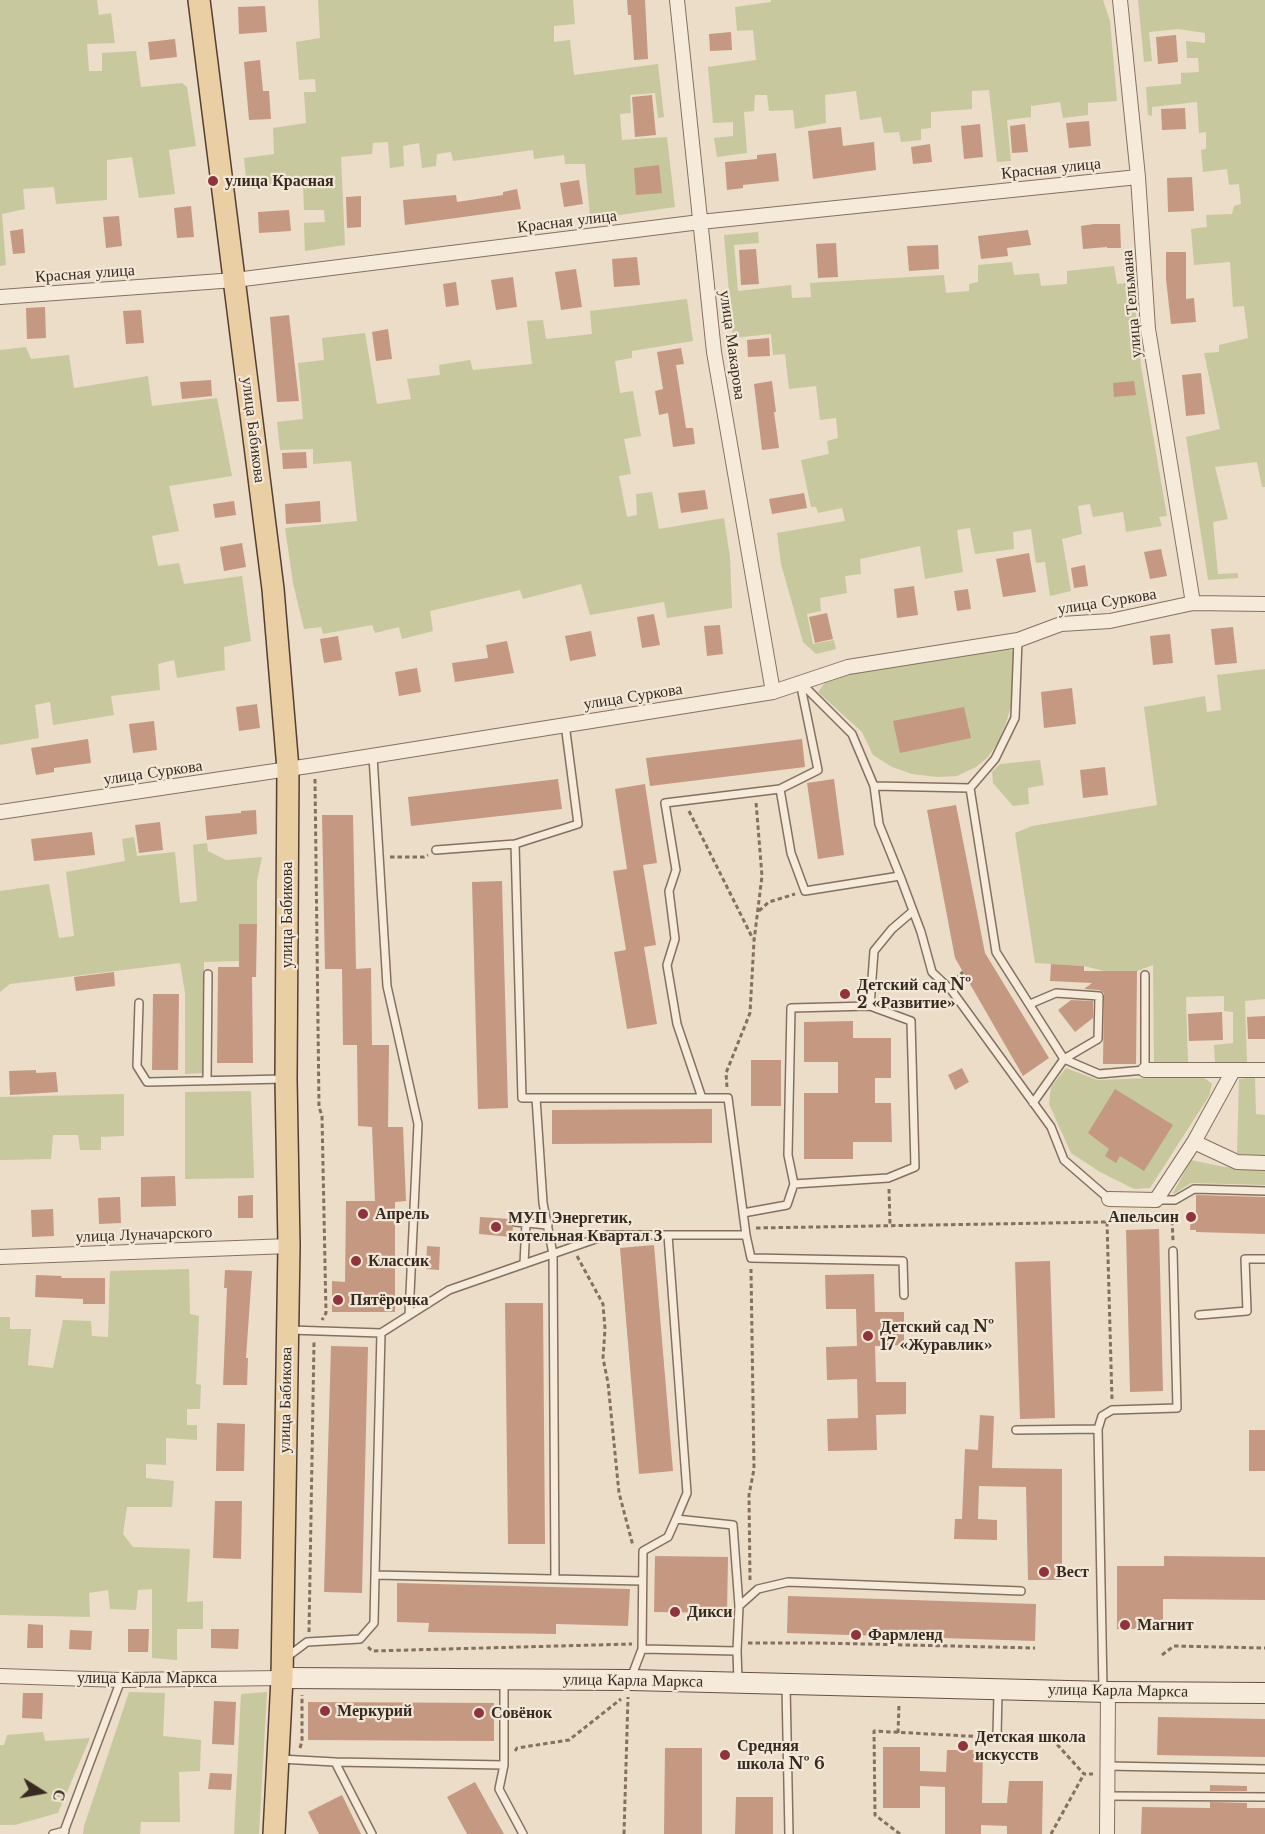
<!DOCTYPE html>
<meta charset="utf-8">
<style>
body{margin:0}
#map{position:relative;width:1265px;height:1834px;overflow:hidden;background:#ebddc8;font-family:"Libre Baskerville",serif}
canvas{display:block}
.north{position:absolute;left:12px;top:1762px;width:60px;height:60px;-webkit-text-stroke:4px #f3e8d7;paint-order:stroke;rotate:101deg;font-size:16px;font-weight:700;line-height:24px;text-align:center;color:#372a21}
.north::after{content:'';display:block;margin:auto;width:21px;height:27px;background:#372a21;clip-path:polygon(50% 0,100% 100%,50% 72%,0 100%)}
</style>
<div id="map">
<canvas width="1265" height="1834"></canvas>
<div class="north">С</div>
</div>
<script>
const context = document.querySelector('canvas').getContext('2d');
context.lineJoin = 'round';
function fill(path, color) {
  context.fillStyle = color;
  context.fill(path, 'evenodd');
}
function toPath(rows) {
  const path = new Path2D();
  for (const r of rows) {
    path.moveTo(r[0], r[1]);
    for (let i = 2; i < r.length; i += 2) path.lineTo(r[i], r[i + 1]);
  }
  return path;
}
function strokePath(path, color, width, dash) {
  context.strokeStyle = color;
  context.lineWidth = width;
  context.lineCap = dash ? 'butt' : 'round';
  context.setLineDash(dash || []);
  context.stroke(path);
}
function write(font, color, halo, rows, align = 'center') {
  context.font = font + ' "Libre Baskerville",serif';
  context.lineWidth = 4.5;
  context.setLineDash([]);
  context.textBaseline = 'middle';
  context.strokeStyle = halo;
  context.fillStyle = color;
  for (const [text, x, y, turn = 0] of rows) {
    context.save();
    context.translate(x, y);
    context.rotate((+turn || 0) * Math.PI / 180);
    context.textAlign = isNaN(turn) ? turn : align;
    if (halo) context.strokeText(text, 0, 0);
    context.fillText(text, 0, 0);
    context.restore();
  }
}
const green = toPath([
 [0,0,97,0,99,15,111,13,115,43,87,44,89,71,102,71,102,53,136,51,141,87,182,83,187,87,196,146,169,150,175,194,139,198,132,157,107,160,107,200,56,204,54,187,23,189,25,209,2,214,6,265,0,266],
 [318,0,573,0,575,24,554,26,554,42,570,40,574,75,658,64,664,117,658,118,655,93,630,95,631,113,620,114,622,140,667,137,675,207,592,219,590,215,585,164,565,164,564,155,534,159,533,150,453,161,451,152,437,154,436,166,422,168,419,143,403,146,404,166,390,168,388,142,373,143,372,154,341,157,345,245,305,251,304,223,325,222,324,210,304,210,303,185,247,189,244,158,274,154,273,128,306,123,304,92,316,92,315,79,299,80,296,42,320,38],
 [771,0,1103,0,1110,21,1117,101,1088,103,1088,115,1063,118,1060,102,1031,106,1031,117,1007,120,1011,161,997,162,989,90,972,91,972,109,931,112,931,128,921,129,921,140,901,142,899,132,884,133,881,117,860,120,856,91,825,95,826,123,795,129,793,110,769,111,767,95,755,95,754,111,744,112,747,153,717,157,714,138,733,136,733,122,713,123,708,67,756,60,753,30,737,31,735,7,771,2],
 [1138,0,1265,0,1265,487,1262,487,1257,462,1215,467,1228,519,1213,522,1218,574,1238,573,1238,578,1208,580,1186,437,1220,429,1204,353,1219,352,1219,345,1248,338,1244,306,1233,307,1230,262,1194,265,1191,229,1207,227,1206,215,1232,214,1234,206,1241,204,1239,184,1229,185,1227,169,1203,172,1201,150,1206,149,1206,132,1199,133,1197,102,1152,107,1152,116,1148,115,1146,87,1181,84,1181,73,1199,72,1198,58,1187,58,1186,41,1205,43,1205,33,1178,29,1149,32,1152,61,1144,62],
 [758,232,759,243,734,245,738,291,791,285,792,298,811,297,810,283,944,275,946,293,969,291,969,284,978,282,978,265,1012,262,1014,275,1039,273,1041,286,1067,284,1067,271,1114,266,1117,284,1133,282,1141,366,1167,516,1159,517,1162,526,1126,532,1123,512,1093,517,1090,504,1078,506,1082,534,1062,539,1071,591,1050,596,1045,562,1036,563,1031,529,1013,532,1014,549,975,554,970,528,957,530,963,572,925,579,920,546,860,559,861,574,845,576,847,593,820,598,821,611,807,614,813,644,834,640,836,649,816,654,803,642,781,564,777,533,845,521,842,508,818,513,816,507,811,507,801,460,829,454,827,441,838,438,836,418,820,420,816,386,789,389,785,354,773,355,771,334,733,338,724,235],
 [687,299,693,341,632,351,632,358,615,361,620,393,633,391,641,436,624,439,631,474,619,476,627,517,637,515,636,494,652,492,659,529,724,518,730,557,732,608,667,618,664,602,590,615,581,584,523,599,520,590,430,611,433,631,402,639,399,627,375,633,372,625,323,634,321,627,304,629,293,583,285,528,357,521,351,461,313,464,313,449,280,450,277,422,303,419,298,363,324,360,322,338,365,333,377,404,411,399,407,379,440,375,439,365,470,360,473,370,532,364,527,321,543,320,546,339,592,334,590,311],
 [26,347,31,359,69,355,74,388,148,376,152,406,217,398,232,476,169,486,179,531,152,536,158,566,179,563,184,584,242,576,251,641,224,647,225,670,177,678,174,660,158,664,160,690,111,696,114,715,53,725,50,702,35,705,39,738,0,745,0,350],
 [1008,646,1014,653,1011,706,1006,723,998,742,988,757,976,767,957,776,937,777,912,774,892,767,873,755,862,732,818,692,827,680,845,674],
 [1265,669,1265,999,1245,1001,1247,1063,1215,1062,1214,1045,1233,1043,1233,1012,1224,1011,1224,996,1186,997,1188,1062,1154,1063,1153,965,1137,971,1104,971,1084,966,1035,963,1015,833,1032,826,1157,805,1144,707,1205,696,1207,712,1221,710,1217,675],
 [1040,760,1044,785,1028,788,1029,804,1013,806,993,783,992,772,1000,764],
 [134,837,137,856,175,852,180,903,197,901,193,845,207,843,208,851,226,860,262,857,257,881,257,924,239,924,239,961,204,962,204,1073,185,1074,185,993,180,963,10,984,0,992,0,891,49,884,59,938,74,936,66,872,125,861,122,839],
 [1066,1068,1098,1080,1202,1076,1212,1084,1209,1096,1150,1188,1134,1189,1100,1172,1071,1153,1049,1104,1051,1087],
 [1255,1077,1256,1114,1265,1115,1265,1156,1237,1154,1239,1079],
 [251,1091,254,1178,185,1179,185,1092],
 [124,1094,124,1136,101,1137,101,1150,80,1150,78,1135,53,1135,51,1159,0,1160,0,1097],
 [1191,1160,1224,1167,1265,1169,1265,1185,1191,1183,1172,1195],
 [189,1269,190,1314,199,1316,196,1384,201,1385,200,1409,187,1409,187,1425,197,1425,197,1440,166,1438,166,1465,146,1464,146,1478,174,1481,172,1507,127,1507,123,1534,133,1547,190,1549,187,1602,203,1601,203,1629,177,1629,177,1660,152,1658,152,1589,138,1590,136,1610,110,1609,108,1590,89,1593,90,1617,0,1615,0,1317,10,1317,10,1329,31,1329,28,1365,53,1368,63,1320,91,1321,92,1336,108,1337,110,1271],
 [129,1692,165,1693,163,1736,201,1740,200,1771,179,1772,180,1822,141,1822,140,1834,83,1834,84,1826],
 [267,1692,259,1834,234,1834,241,1694],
 [43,1732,45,1741,90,1738,58,1813,15,1825,0,1825,0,1745,4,1745,7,1735]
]);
const building = toPath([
 [627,0,645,0,648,59,634,60,631,15,628,15],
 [265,6,267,32,239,34,238,7],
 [731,32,732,50,710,51,709,34],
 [1176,35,1178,62,1158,64,1156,37],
 [175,39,177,57,150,60,148,42],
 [260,60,263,91,269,91,271,119,249,120,244,62],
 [652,95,656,135,635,137,632,97],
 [1185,108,1186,129,1162,130,1161,109],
 [1089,121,1091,146,1069,148,1066,123],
 [980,124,983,157,964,159,961,126],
 [1025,124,1028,152,1012,153,1010,126],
 [841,127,843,146,874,142,876,170,813,179,808,131],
 [930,144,932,162,913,164,911,147],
 [776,153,779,181,743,185,743,188,727,190,725,162,757,159,757,155],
 [659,165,662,193,636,195,634,168],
 [1192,177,1194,211,1168,212,1167,178],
 [579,180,583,204,564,207,560,183],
 [517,189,521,209,405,225,403,200,456,195,457,202,503,195,503,192],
 [361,196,361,227,347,228,346,197],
 [191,206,194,237,177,238,174,208],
 [289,210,291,231,259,233,258,212],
 [119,216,122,246,106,248,103,217],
 [1094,224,1120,224,1121,248,1107,248,1107,247,1083,249,1081,226],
 [23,229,25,253,13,254,10,231],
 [1028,230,1031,245,1007,248,1008,256,981,259,978,236],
 [836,243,838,277,818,278,816,244],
 [938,245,939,269,909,271,907,246],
 [756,249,759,284,741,285,739,250],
 [1166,252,1186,252,1186,299,1194,298,1196,322,1171,324,1166,279],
 [637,257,640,285,614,287,612,259],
 [576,269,582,307,561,310,555,272],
 [513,277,517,307,496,310,491,280],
 [456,282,459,305,446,307,443,284],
 [45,307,46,338,27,339,26,308],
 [141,310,144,343,126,344,123,311],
 [289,315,299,401,277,402,270,317],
 [388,329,392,359,376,361,372,332],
 [769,338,770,356,748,357,747,340],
 [681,348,684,364,676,365,686,428,693,428,695,444,673,447,668,413,659,415,655,391,663,389,657,352],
 [1201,373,1205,414,1186,416,1182,375],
 [211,380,212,396,182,399,180,382],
 [772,381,776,412,774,412,779,448,762,450,754,384],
 [1134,381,1136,395,1114,397,1113,383],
 [306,452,307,468,283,469,282,453],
 [705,490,708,509,681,513,678,493],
 [804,493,807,508,772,514,769,499],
 [234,501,236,515,215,518,213,504],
 [320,501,321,522,286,524,285,504],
 [242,543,246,567,224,571,220,547],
 [1161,549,1167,576,1150,579,1144,552],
 [1029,553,1036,592,1003,597,996,559],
 [1085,565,1088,586,1074,588,1071,568],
 [914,586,918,615,897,618,894,589],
 [968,589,971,609,957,611,954,591],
 [827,613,833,639,815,643,809,617],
 [654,614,660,645,642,648,637,617],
 [720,625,723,654,707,656,704,626],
 [1233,627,1237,663,1215,665,1211,629],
 [591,631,596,656,570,661,565,636],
 [1170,634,1173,663,1153,665,1150,636],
 [338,636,342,660,324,663,320,639],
 [507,641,514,673,455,682,452,663,488,658,486,645],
 [417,668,421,692,399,696,395,672],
 [1072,688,1076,724,1044,728,1041,692],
 [257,704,260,728,239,731,236,707],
 [964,707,971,738,900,753,893,721],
 [154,721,157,750,133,753,129,724],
 [88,739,91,763,54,768,54,772,36,775,31,748],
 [802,739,805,767,650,786,646,758],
 [1105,767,1108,795,1083,798,1080,770],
 [558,779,562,809,411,826,408,797],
 [834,779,844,855,818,859,807,783],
 [645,784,657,863,643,865,656,945,644,947,657,1024,627,1029,614,952,626,950,613,871,627,869,615,789],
 [956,805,985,953,1049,1058,1023,1076,955,958,927,810],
 [256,810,257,834,207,840,205,816,241,813,241,811],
 [322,815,353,815,356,969,371,968,372,1045,389,1045,388,1127,403,1127,406,1201,395,1202,395,1312,332,1312,332,1281,345,1282,346,1201,375,1201,372,1127,358,1126,357,1045,343,1045,342,969,325,969],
 [160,822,163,850,139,853,135,825],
 [92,832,95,855,34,861,31,839],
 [502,881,508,1108,478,1109,472,882],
 [239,924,257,924,256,977,252,977,253,1063,217,1063,218,967,239,967],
 [1051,964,1084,966,1084,971,1137,971,1136,1064,1103,1064,1104,993,1099,990,1084,989,1092,983,1050,981],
 [114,972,115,986,76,991,74,977],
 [153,994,179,994,178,1070,152,1070],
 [1071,1000,1093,1001,1093,1018,1075,1032,1058,1010],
 [1222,1012,1223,1040,1189,1041,1188,1014],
 [1265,1016,1265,1039,1248,1039,1247,1017],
 [853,1021,853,1038,891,1038,891,1078,875,1078,875,1103,891,1103,892,1142,853,1142,853,1159,804,1159,804,1093,838,1093,838,1062,804,1062,804,1022],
 [751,1060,781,1060,781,1106,751,1106],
 [962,1068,969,1082,955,1090,948,1075],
 [36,1070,36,1073,56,1072,58,1092,10,1095,9,1071],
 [1115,1089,1173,1125,1144,1171,1120,1156,1116,1163,1105,1156,1109,1149,1088,1133],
 [712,1109,712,1143,552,1144,552,1110],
 [175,1176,176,1206,141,1207,141,1177],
 [253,1195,253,1218,238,1218,238,1196],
 [1196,1195,1265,1197,1265,1234,1196,1232,1196,1230,1190,1230,1191,1214,1196,1214],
 [120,1197,121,1223,99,1224,98,1198],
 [53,1209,54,1236,32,1237,31,1210],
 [480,1217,510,1219,510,1224,513,1227,512,1237,479,1234],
 [1159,1229,1163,1391,1130,1392,1126,1230],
 [654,1245,673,1471,639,1474,620,1248],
 [427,1246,440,1247,439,1270,426,1269],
 [1050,1261,1055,1418,1020,1419,1015,1262],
 [225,1270,252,1271,246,1358,248,1358,247,1385,223,1385,227,1288,224,1288],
 [874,1274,875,1312,904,1312,904,1345,875,1346,876,1382,906,1382,906,1414,876,1415,877,1450,828,1451,827,1419,858,1418,857,1379,827,1380,826,1347,857,1346,856,1309,826,1309,825,1275],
 [36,1275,62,1276,61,1278,105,1278,105,1304,83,1304,83,1299,35,1297],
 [505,1303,543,1303,545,1544,508,1544],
 [331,1346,368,1347,362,1593,324,1592],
 [980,1415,994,1416,992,1468,1062,1469,1062,1580,1028,1580,1026,1487,979,1486,978,1519,997,1520,997,1540,954,1539,955,1519,962,1519,965,1449,978,1450],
 [217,1423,245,1424,244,1471,216,1471],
 [1249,1430,1265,1430,1265,1471,1249,1471],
 [215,1501,242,1501,241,1559,213,1558],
 [655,1556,728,1557,727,1613,654,1612],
 [1164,1556,1265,1557,1265,1600,1163,1599,1163,1629,1117,1629,1117,1566,1164,1566],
 [397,1583,630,1589,628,1626,556,1624,556,1634,428,1632,429,1623,397,1622],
 [788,1596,1036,1604,1035,1641,787,1633],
 [28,1624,43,1625,43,1648,27,1648],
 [128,1629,149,1629,148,1652,128,1652],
 [211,1629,239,1629,238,1649,211,1648],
 [70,1630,92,1631,91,1650,69,1649],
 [23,1693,43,1693,42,1719,22,1718],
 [214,1701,236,1702,234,1745,212,1744],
 [308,1702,494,1703,494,1741,308,1740],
 [1158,1717,1265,1719,1265,1757,1157,1755],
 [883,1747,920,1747,920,1771,946,1772,947,1750,983,1750,982,1803,1007,1803,1009,1781,1043,1781,1042,1834,1007,1834,1007,1826,981,1825,981,1834,945,1834,945,1787,920,1786,920,1808,883,1808],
 [665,1748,702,1748,702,1834,664,1834],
 [210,1773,232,1774,231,1790,208,1789],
 [475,1782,504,1834,467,1834,447,1797],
 [1210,1785,1247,1786,1247,1791,1210,1791],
 [342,1795,361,1834,319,1834,308,1812],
 [736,1797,773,1797,773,1834,735,1834],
 [1210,1802,1247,1803,1247,1808,1265,1808,1265,1834,1141,1834,1142,1807,1210,1808]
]);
const path = toPath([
 [315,779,319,1107,322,1116,326,1313,322,1320],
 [689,811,753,939],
 [390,857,424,857,428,855],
 [759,911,769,902,795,894],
 [955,979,963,972],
 [727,1087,726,1073,750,1013,754,941,762,876,756,802],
 [889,1189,890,1225],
 [1107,1222,1112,1400],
 [756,1228,1107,1222,1110,1219,1172,1218,1173,1241],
 [577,1256,603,1304,605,1329,603,1358,608,1383,619,1493,633,1546],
 [750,1580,749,1495,754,1469,751,1269],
 [309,1632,314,1342],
 [748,1643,822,1643,1035,1648],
 [368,1647,372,1651,632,1644],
 [1162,1655,1174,1646,1265,1648],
 [898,1733,899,1704],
 [1007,1738,1052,1739,1084,1774,1093,1774],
 [300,1748,302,1741,302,1695],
 [515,1751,517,1748,569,1740,621,1699],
 [624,1834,628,1697],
 [900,1834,875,1815,874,1731,986,1737],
 [1051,1834,1084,1774]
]);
const lane = toPath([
 [800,682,852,734,874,786,879,824,900,876],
 [373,756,387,986,418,1124,409,1315],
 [874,786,970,788,995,759,1015,718,1018,640],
 [970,788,996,952,1064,1059,1033,1103],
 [780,789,791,853,805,891,900,876,921,932,932,972,952,991,1051,1127,1064,1160,1109,1199],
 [436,850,515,844],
 [139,1003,137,1066,147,1082,284,1079],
 [1030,1004,1056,993,1099,996,1098,1039,1064,1059],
 [870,1006,874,951,892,929,913,911],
 [1064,1059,1099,1074,1145,1070,1145,975],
 [207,1081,208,974],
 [536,1098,543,1203,553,1254,555,1578],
 [702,1098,677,1024,667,965,675,939,669,891,676,870,665,803,780,789,818,770,800,682],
 [1156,1200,1175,1200,1194,1189,1265,1191],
 [743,1213,787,1205,794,1184,888,1178,915,1167,911,1021,870,1006,791,1008,788,1155,794,1184],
 [515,1222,548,1225],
 [668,1235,687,1493,676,1519],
 [746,1235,751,1258,903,1261,904,1295],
 [524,1264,526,1223],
 [1199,1315,1247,1311,1245,1259,1265,1259],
 [290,1330,381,1333,449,1290,607,1235,746,1235,728,1098,522,1098,515,844,578,824,565,724],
 [381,1333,375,1575,642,1581],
 [1098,1429,1102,1416,1112,1410,1177,1408,1173,1251],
 [1016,1430,1098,1429,1103,1689],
 [739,1606,758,1589,788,1582,1021,1591],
 [642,1649,643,1551,668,1537,676,1519,733,1525,739,1606,737,1651],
 [287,1657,307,1642,360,1639,374,1623,375,1575],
 [631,1678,642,1649,737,1651,738,1681],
 [504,1680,504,1765],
 [786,1686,789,1834],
 [997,1737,998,1692],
 [280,1759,335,1762,372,1834],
 [335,1762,504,1765,499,1789,523,1834],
 [1107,1766,1265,1769],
 [1107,1796,1265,1797],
 [53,1834,65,1831],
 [63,1834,121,1680]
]);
const street = toPath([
 [677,0,714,352,773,692],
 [1120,0,1138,177,1148,329,1193,603],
 [0,297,235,280,700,222,1138,177],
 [0,812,315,765,773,692,848,667,1018,640,1061,624,1110,621,1193,603,1265,604],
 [1145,1070,1265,1070],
 [1194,1142,1233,1071],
 [1109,1199,1156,1200,1194,1142,1237,1162,1265,1163],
 [0,1257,289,1246],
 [0,1676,121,1680,282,1678],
 [1107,1834,1108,1692]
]);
const secondary = toPath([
 [282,1678,630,1680,1108,1692,1265,1693]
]);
const primary = toPath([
 [199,0,273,589,288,769,286,1079,289,1246,282,1678,274,1834]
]);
const markers = [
 [213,181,6,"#8f343d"],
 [845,994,6,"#8f343d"],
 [363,1214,6,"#8f343d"],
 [1191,1217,6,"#8f343d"],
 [496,1227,6,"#8f343d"],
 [356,1261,6,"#8f343d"],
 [338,1300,6,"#8f343d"],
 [868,1336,6,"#8f343d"],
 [1044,1572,6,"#8f343d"],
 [675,1612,6,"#8f343d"],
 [1125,1625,6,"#8f343d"],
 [856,1635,6,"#8f343d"],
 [325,1711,6,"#8f343d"],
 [479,1713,6,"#8f343d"],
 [963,1746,6,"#8f343d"],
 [725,1755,6,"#8f343d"]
];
const streetNames = [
 ["Красная улица",1051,169,-6],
 ["Красная улица",567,222,-7],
 ["Красная улица",85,274,-4],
 ["улица Тельмана",1132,304,-95],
 ["улица Макарова",732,345,82],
 ["улица Бабикова",253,430,83],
 ["улица Суркова",1107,602,-9],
 ["улица Суркова",633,697,-9],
 ["улица Суркова",153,773,-8],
 ["улица Бабикова",287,915,-90],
 ["улица Луначарского",144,1235,-2],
 ["улица Бабикова",286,1400,-89],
 ["улица Карла Маркса",147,1678],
 ["улица Карла Маркса",633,1681,1],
 ["улица Карла Маркса",1118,1691,1]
];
const poiNames = [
 ["улица Красная",225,181],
 ["Детский сад №",857,985],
 ["2 «Развитие»",857,1003],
 ["Апрель",375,1214],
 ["Апельсин",1179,1217,"right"],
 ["МУП Энергетик,",508,1218],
 ["котельная Квартал З",508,1236],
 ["Классик",368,1261],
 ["Пятёрочка",350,1300],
 ["Детский сад №",880,1327],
 ["17 «Журавлик»",880,1345],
 ["Вест",1056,1572],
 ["Дикси",687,1612],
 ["Магнит",1137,1625],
 ["Фармленд",868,1635],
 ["Меркурий",337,1711],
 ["Совёнок",491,1713],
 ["Детская школа",975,1737],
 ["искусств",975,1755],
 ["Средняя",737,1746],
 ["школа № 6",737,1764]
];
fill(green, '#c7c89d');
fill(building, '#c59882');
strokePath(lane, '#85705f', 10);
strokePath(street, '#85705f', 16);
strokePath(secondary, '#675142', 22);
strokePath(primary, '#543f32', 24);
strokePath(path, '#85705f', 3, [4.5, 3]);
strokePath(lane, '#f6ebdb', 7);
strokePath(street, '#f6ebdb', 14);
strokePath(secondary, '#f6ebdb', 20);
strokePath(primary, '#eacea4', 21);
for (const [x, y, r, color] of markers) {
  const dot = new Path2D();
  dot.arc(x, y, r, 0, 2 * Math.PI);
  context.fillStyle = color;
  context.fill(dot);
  strokePath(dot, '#f3e8d7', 2);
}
write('16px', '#372a21', '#f3e8d7', streetNames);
write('bold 16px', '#372a21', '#f3e8d7', poiNames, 'left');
</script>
